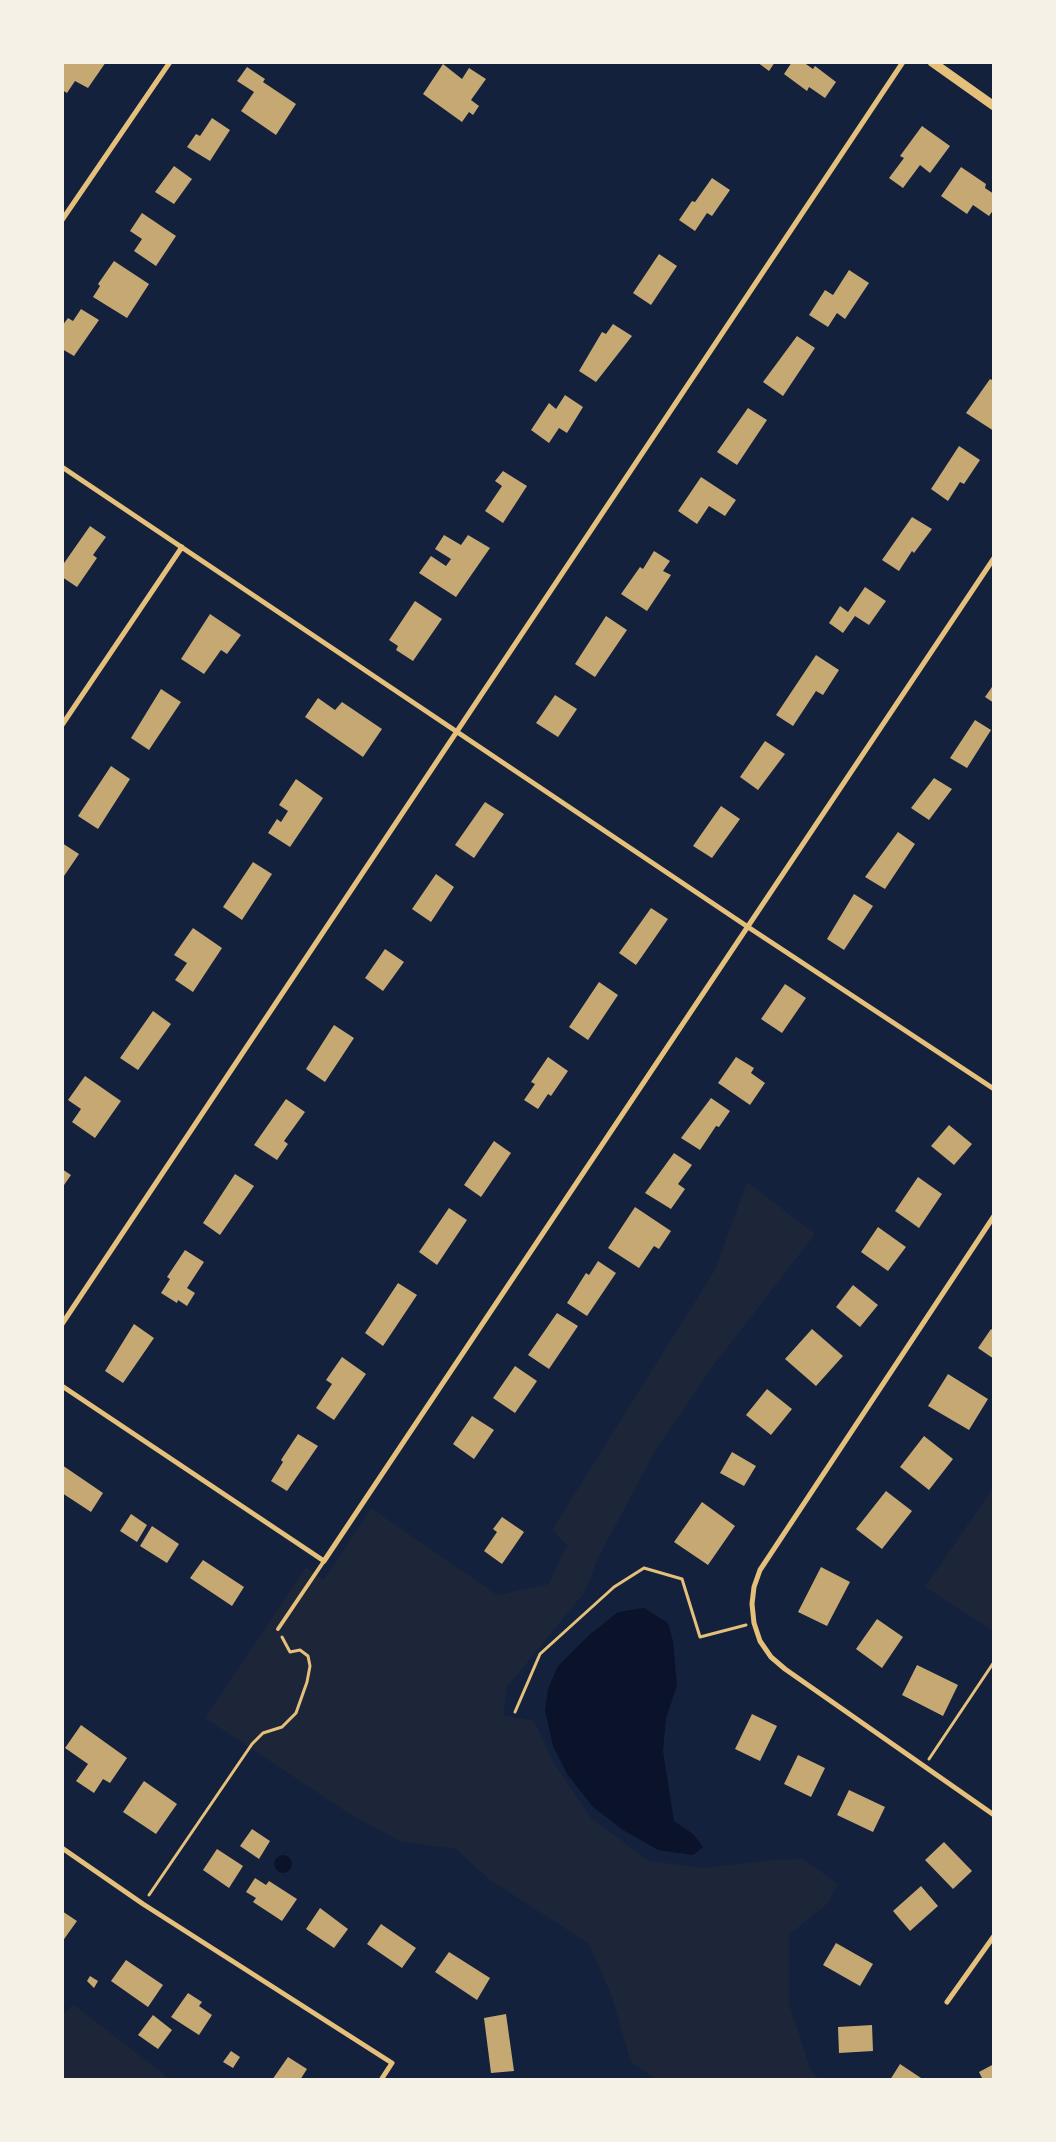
<!DOCTYPE html>
<style>
body{margin:0}
#map{position:relative;width:1056px;height:2142px;overflow:hidden;background:#14213d;font-family:Figtree,sans-serif}
canvas{display:block}
.frame{position:absolute;inset:0;border:64px solid #f6f1e7;pointer-events:none}
</style>
<div id="map">
<canvas width="1056" height="2142"></canvas>
<div class="frame"></div>
</div>
<script>
const context = document.querySelector('canvas').getContext('2d');
context.lineJoin = 'round';
function fill(path, color) {
  context.fillStyle = color;
  context.fill(path, 'evenodd');
}
function toPath(rows) {
  const path = new Path2D();
  for (const r of rows) {
    if (r.length === 3) {
      path.moveTo(r[0] + r[2], r[1]);
      path.arc(r[0], r[1], r[2], 0, 2 * Math.PI);
      continue;
    }
    path.moveTo(r[0], r[1]);
    for (let i = 2; i < r.length; i += 2) path.lineTo(r[i], r[i + 1]);
  }
  return path;
}
function strokePath(path, color, width, dash) {
  context.strokeStyle = color;
  context.lineWidth = width;
  context.lineCap = dash ? 'butt' : 'round';
  context.setLineDash(dash || []);
  context.stroke(path);
}
const green = toPath([
 [747,1182,815,1234,713,1366,655,1451,597,1560,585,1592,507,1687,503,1715,534,1721,554,1763,591,1818,649,1861,704,1868,771,1860,803,1859,838,1884,827,1904,789,1935,789,2003,811,2071,820,2079,656,2079,631,2062,611,1994,589,1944,489,1879,456,1849,399,1841,348,1813,205,1718,306,1567,324,1580,371,1508,497,1595,549,1584,567,1545,552,1530,715,1270],
 [993,1488,993,1631,925,1587],
 [73,2004,167,2077,164,2080,63,2079,63,2015]
]);
const water = toPath([
 [644,1608,668,1623,673,1641,677,1685,666,1719,663,1751,674,1821,693,1834,703,1847,693,1855,658,1850,623,1830,593,1807,567,1774,553,1746,545,1711,548,1689,558,1666,588,1636,618,1612],
 [283,1864,9]
]);
const building = toPath([
 [64,62,106,62,88,88,75,81,67,93,62,90],
 [757,62,775,62,769,71],
 [792,62,803,62,813,69,815,66,836,82,825,98,809,87,807,91,784,74],
 [443,64,462,79,469,68,486,79,471,100,479,106,473,115,469,112,462,122,423,94],
 [247,67,265,79,263,82,296,104,276,135,241,111,254,92,237,81],
 [212,118,230,130,210,161,187,147,196,134,200,136],
 [922,126,950,146,930,173,920,165,903,188,889,178,904,158,900,156],
 [174,166,192,179,174,204,155,192],
 [961,167,986,184,985,188,994,194,994,209,989,216,973,205,967,214,941,196],
 [712,178,730,190,712,216,707,213,695,231,679,220,692,201,695,202],
 [142,213,176,236,156,266,134,251,142,239,130,231],
 [659,254,677,266,651,305,633,293],
 [114,261,149,284,127,318,93,297,100,286,98,284],
 [849,270,869,283,845,319,837,313,828,327,809,315,825,290,833,295],
 [81,309,99,320,74,356,62,349,62,326,68,318,73,321],
 [613,324,632,336,596,382,579,371,602,332,606,334],
 [797,336,815,348,783,396,763,382],
 [990,379,994,381,994,431,966,413],
 [565,395,583,407,567,433,559,428,549,443,531,430,549,403,556,409],
 [748,408,767,420,737,465,717,452],
 [959,446,980,460,964,484,960,482,948,501,931,489],
 [503,471,527,486,503,523,485,511,502,486,495,481],
 [701,477,736,500,725,516,709,506,697,524,678,511],
 [912,517,932,529,914,553,912,551,899,571,882,560],
 [90,526,106,537,93,555,97,558,77,587,62,577,62,566],
 [444,535,461,545,468,535,490,548,456,597,419,573,431,556,446,566,451,559,435,549],
 [654,551,670,561,663,571,671,575,647,611,621,594,640,567,643,569],
 [865,587,886,601,869,625,855,616,843,633,829,623,840,606,848,612],
 [415,601,442,619,413,661,396,650,398,646,389,640],
 [210,614,241,635,227,654,221,650,204,674,181,659],
 [606,616,627,630,595,677,575,664],
 [816,655,839,670,823,695,816,691,793,726,776,715],
 [994,684,994,703,985,697],
 [161,689,181,702,149,750,131,738],
 [555,695,577,709,558,737,536,723],
 [318,698,335,710,342,702,382,729,363,757,305,717],
 [975,720,991,730,967,768,950,758],
 [765,741,785,754,758,790,740,777],
 [111,766,130,779,98,829,78,816],
 [934,778,952,789,929,820,911,808],
 [296,779,323,798,290,847,268,833,277,819,281,822,288,811,279,805],
 [485,802,504,814,474,858,455,845],
 [721,806,740,819,712,858,693,846],
 [898,832,915,844,885,889,865,877],
 [62,843,79,854,62,879],
 [253,862,272,874,242,920,223,907],
 [436,874,454,887,431,922,412,909],
 [854,894,873,906,844,950,827,939],
 [651,908,668,919,636,965,619,953],
 [193,928,222,948,193,992,175,980,187,963,174,955],
 [385,949,404,962,383,991,365,978],
 [599,982,618,995,588,1040,569,1027],
 [785,984,806,998,782,1033,761,1019],
 [153,1011,171,1024,138,1070,120,1058],
 [334,1025,354,1038,325,1082,306,1069],
 [548,1057,568,1071,551,1096,548,1094,538,1109,524,1100,535,1084,531,1082],
 [736,1057,754,1068,751,1073,765,1083,750,1105,718,1083],
 [85,1076,121,1101,95,1138,72,1122,81,1109,68,1100],
 [711,1098,730,1111,719,1127,716,1126,700,1150,681,1138],
 [286,1099,305,1112,284,1141,288,1144,277,1160,254,1145],
 [949,1125,972,1144,954,1165,931,1146],
 [494,1141,511,1153,481,1197,464,1185],
 [674,1153,692,1165,678,1184,685,1189,671,1209,645,1193],
 [62,1169,71,1175,62,1188],
 [235,1174,254,1186,220,1235,203,1223],
 [918,1177,942,1194,919,1228,895,1211],
 [635,1207,671,1231,659,1249,654,1246,639,1268,608,1248],
 [449,1208,467,1220,437,1265,419,1252],
 [878,1227,906,1247,888,1271,861,1252],
 [185,1250,204,1262,187,1288,195,1293,187,1306,178,1300,177,1303,161,1293,170,1279,167,1277],
 [598,1261,616,1273,587,1316,567,1303,586,1273,589,1275],
 [398,1283,417,1295,383,1346,365,1333],
 [853,1285,878,1305,860,1327,836,1307],
 [557,1313,578,1326,549,1369,528,1355],
 [134,1324,154,1338,123,1383,105,1371],
 [812,1329,843,1356,816,1386,785,1359],
 [991,1329,994,1331,994,1359,978,1348],
 [342,1357,366,1374,334,1420,316,1408,332,1384,326,1380],
 [515,1366,537,1381,515,1413,493,1398],
 [948,1374,988,1399,969,1430,928,1406],
 [767,1389,792,1409,771,1435,746,1415],
 [472,1416,494,1430,474,1459,453,1444],
 [298,1434,318,1446,287,1491,271,1481,283,1462,281,1460],
 [924,1436,953,1459,929,1490,900,1467],
 [732,1452,756,1466,744,1486,720,1473],
 [62,1465,103,1493,91,1512,62,1493],
 [886,1491,912,1511,882,1549,856,1529],
 [702,1502,735,1526,708,1565,674,1542],
 [131,1514,147,1525,137,1542,120,1531],
 [502,1517,524,1532,502,1564,484,1551,497,1532,493,1529],
 [152,1526,179,1544,167,1563,140,1546],
 [203,1560,244,1587,232,1606,190,1578],
 [821,1567,850,1582,827,1626,798,1612],
 [877,1619,903,1637,882,1668,856,1649],
 [917,1665,958,1685,943,1716,902,1695],
 [752,1714,777,1726,760,1761,735,1749],
 [81,1725,127,1758,110,1783,103,1779,94,1793,76,1781,88,1764,65,1748],
 [798,1755,825,1768,811,1797,784,1784],
 [144,1781,177,1804,156,1834,123,1812],
 [849,1790,885,1807,873,1832,837,1815],
 [252,1829,270,1841,259,1859,240,1846],
 [944,1842,972,1871,953,1889,925,1860],
 [217,1849,243,1866,229,1888,203,1870],
 [255,1878,266,1885,269,1881,297,1899,282,1921,253,1902,256,1898,246,1892],
 [921,1886,938,1906,910,1931,893,1911],
 [320,1908,348,1929,334,1948,306,1929],
 [62,1911,77,1921,62,1942],
 [381,1924,416,1948,402,1968,367,1944],
 [836,1943,873,1964,860,1986,823,1965],
 [449,1952,490,1978,477,2000,435,1972],
 [126,1960,163,1985,148,2007,111,1981],
 [90,1976,98,1981,94,1988,87,1981],
 [188,1993,202,2002,199,2006,212,2015,199,2035,171,2017],
 [506,2014,514,2071,491,2073,484,2018],
 [153,2015,172,2030,158,2049,138,2035],
 [872,2025,873,2051,839,2053,838,2027],
 [231,2051,240,2057,233,2068,223,2062],
 [288,2057,307,2069,300,2080,272,2080],
 [900,2064,924,2080,890,2080],
 [994,2064,994,2080,983,2080,979,2072]
]);
const path = toPath([
 [515,1712,540,1654,614,1587,644,1568,682,1579,700,1637,746,1625],
 [929,1759,994,1662],
 [149,1895,252,1744,263,1733,282,1727,296,1713,307,1682,310,1666,308,1656,300,1650,290,1652,282,1637]
]);
const service = toPath([
 [278,1629,324,1561]
]);
const minor = toPath([
 [62,220,170,62],
 [62,467,748,927,994,1089],
 [62,725,182,547],
 [994,1216,760,1570,754,1587,752,1604,754,1623,760,1641,771,1657,785,1669,994,1815],
 [62,1324,903,62],
 [62,1386,324,1561,994,558],
 [62,1848,143,1904,392,2063,381,2080],
 [947,2002,994,1936]
]);
const tertiary = toPath([
 [932,62,994,106]
]);
fill(green, '#1d2539');
fill(water, '#0b132b');
fill(building, '#c6a872');
strokePath(path, '#e5c07b', 3);
strokePath(service, '#e5c07b', 4);
strokePath(minor, '#e5c07b', 5);
strokePath(tertiary, '#e5c07b', 9);
</script>
